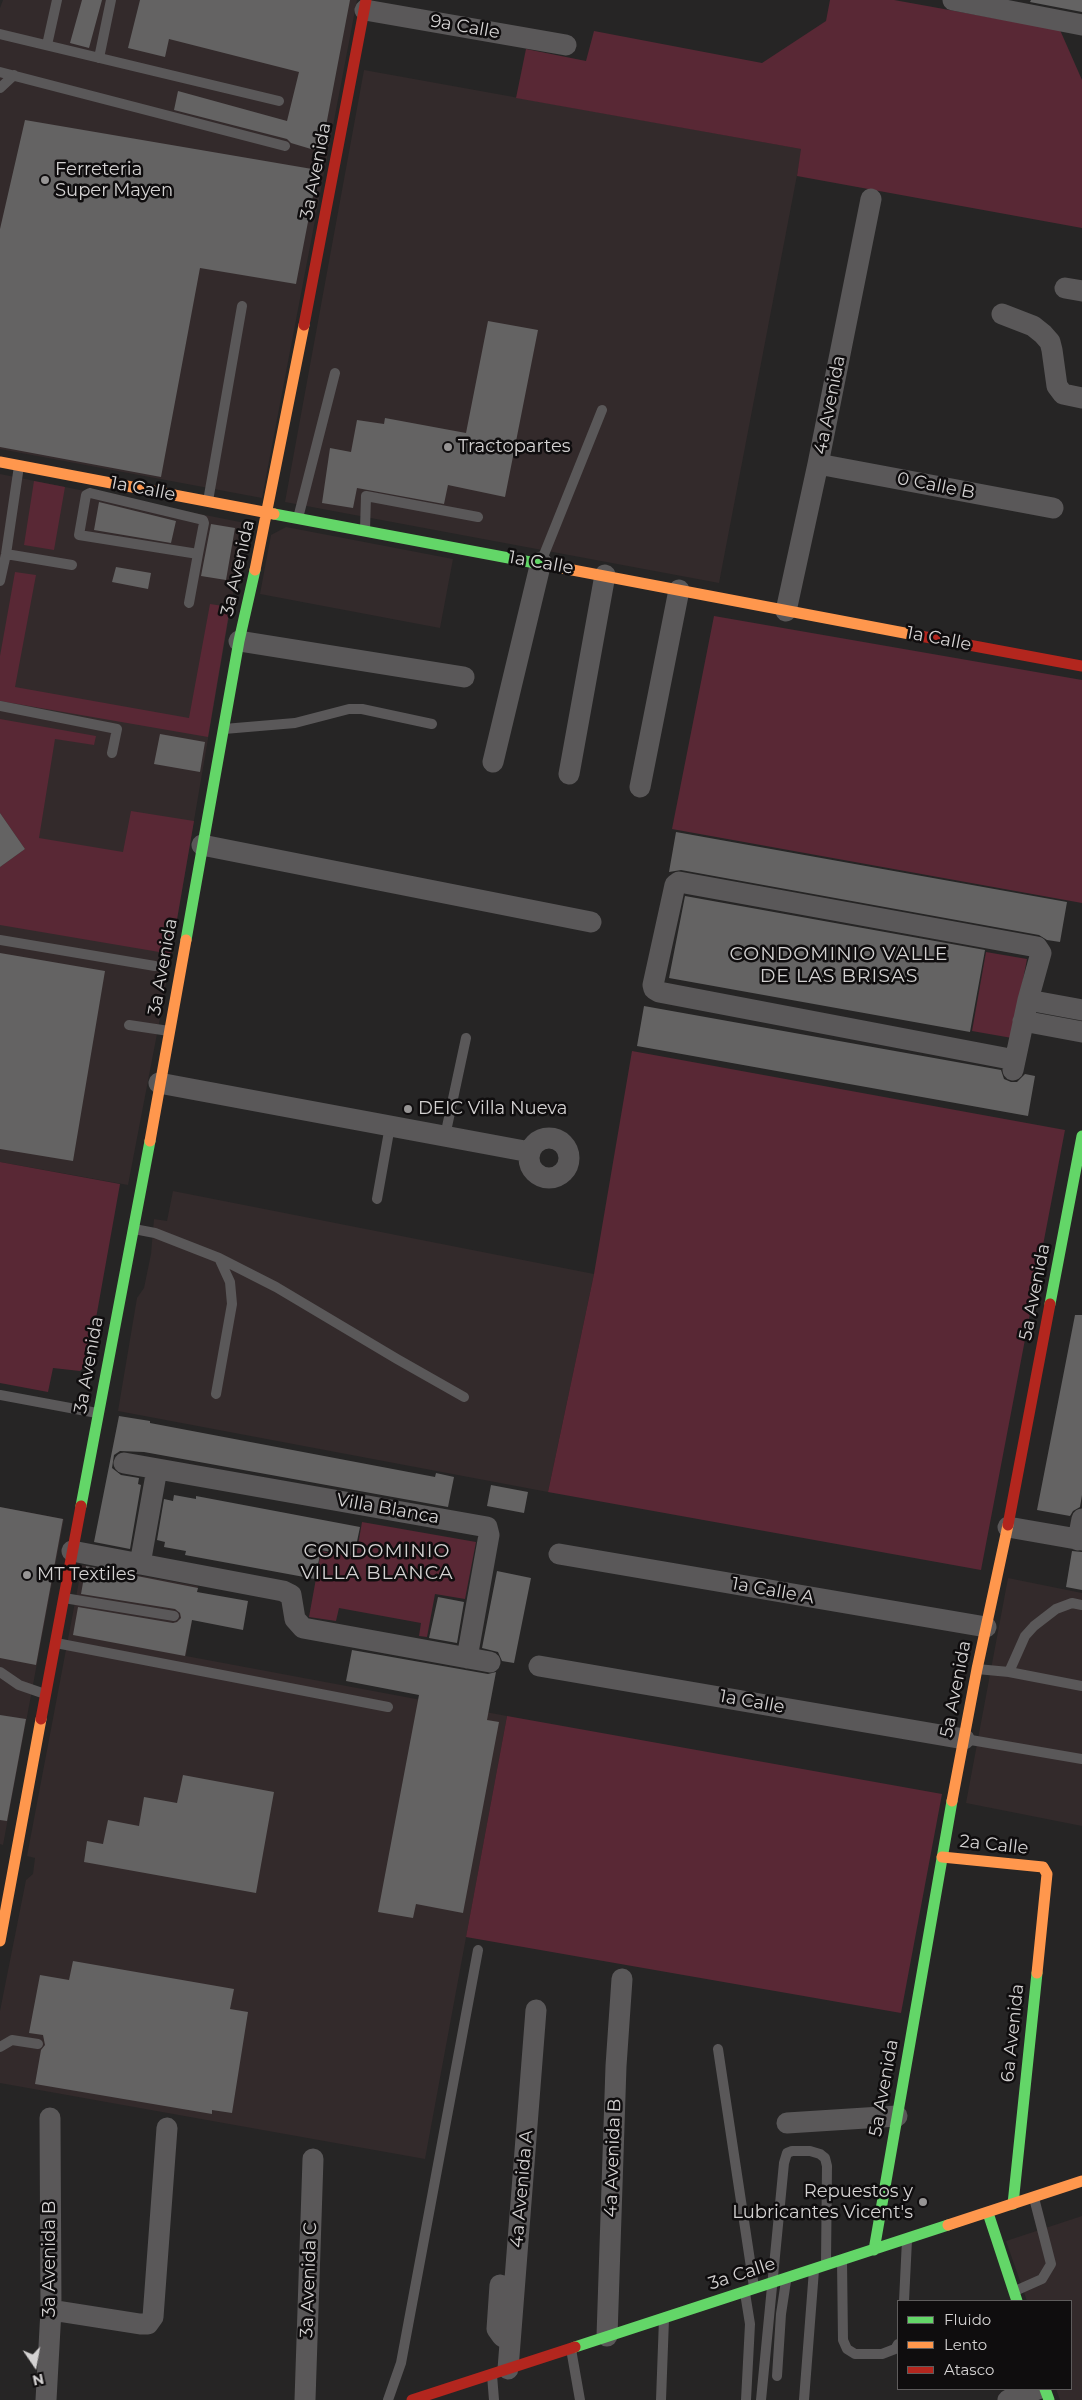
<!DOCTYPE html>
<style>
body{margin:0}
#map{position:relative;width:1082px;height:2400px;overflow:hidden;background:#262525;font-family:Montserrat,sans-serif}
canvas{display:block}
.legend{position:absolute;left:897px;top:2300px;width:175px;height:90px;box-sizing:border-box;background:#0f0d0e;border:1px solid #5e5c5c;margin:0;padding:6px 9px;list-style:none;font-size:15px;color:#d4d2d2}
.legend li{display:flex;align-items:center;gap:10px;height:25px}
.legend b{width:25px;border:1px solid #5e5c5c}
.north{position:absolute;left:10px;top:2340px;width:50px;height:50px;-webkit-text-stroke:4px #0f0d0e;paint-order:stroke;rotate:168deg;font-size:14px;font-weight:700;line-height:20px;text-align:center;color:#d4d2d2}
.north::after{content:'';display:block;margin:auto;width:18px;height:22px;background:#d4d2d2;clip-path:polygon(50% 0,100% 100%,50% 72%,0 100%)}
</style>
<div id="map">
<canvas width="1082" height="2400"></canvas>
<ul class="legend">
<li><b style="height:6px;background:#63d668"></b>Fluido</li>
<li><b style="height:6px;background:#ff974d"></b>Lento</li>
<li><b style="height:6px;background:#b3261e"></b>Atasco</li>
</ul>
<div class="north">N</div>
</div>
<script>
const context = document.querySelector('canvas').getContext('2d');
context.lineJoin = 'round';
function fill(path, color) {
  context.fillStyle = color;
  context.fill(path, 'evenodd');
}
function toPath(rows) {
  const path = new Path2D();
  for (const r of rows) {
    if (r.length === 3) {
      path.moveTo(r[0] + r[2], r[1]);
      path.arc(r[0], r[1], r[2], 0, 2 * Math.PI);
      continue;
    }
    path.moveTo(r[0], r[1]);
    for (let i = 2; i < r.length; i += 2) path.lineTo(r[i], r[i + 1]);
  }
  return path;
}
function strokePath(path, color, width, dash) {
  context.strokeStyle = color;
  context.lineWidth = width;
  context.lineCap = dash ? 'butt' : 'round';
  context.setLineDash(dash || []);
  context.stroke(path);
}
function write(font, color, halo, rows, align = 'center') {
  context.font = font + ' Montserrat,sans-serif';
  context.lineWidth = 5;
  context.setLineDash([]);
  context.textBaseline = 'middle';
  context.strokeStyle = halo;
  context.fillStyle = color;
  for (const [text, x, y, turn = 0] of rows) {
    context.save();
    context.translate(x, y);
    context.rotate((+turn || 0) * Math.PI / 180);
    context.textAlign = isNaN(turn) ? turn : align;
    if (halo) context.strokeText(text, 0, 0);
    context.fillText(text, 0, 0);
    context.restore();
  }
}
const built = toPath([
 [3,0,357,0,262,498,0,449,0,8],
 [364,70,802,149,719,583,285,502],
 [0,474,245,523,161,1013,128,1185,0,1162],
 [286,527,453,559,440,628,260,594,271,535],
 [173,1191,594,1274,548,1492,118,1411,137,1298,144,1288,151,1254,154,1219,167,1221],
 [0,1507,64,1519,3,1845,0,1844],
 [82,1565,198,1586,186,1656,507,1716,425,2159,0,2083,0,2011,26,1880,33,1874,35,1858,27,1856],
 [1008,1578,1082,1593,1082,1826,966,1803],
 [1082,2216,1082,2400,1060,2400,1056,2389,1071,2389,1071,2301,1027,2301,1006,2241]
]);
const green = toPath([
 [830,0,894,0,1060,30,1082,80,1082,228,797,176,801,149,516,98,526,49,586,61,594,31,762,63,826,21],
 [34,481,65,487,54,550,24,545],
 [15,572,36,575,15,687,189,718,210,604,230,607,208,737,0,701,0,656],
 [714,616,1082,680,1082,903,672,829],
 [0,719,96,736,94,745,55,739,39,838,123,852,131,811,194,821,171,954,0,925,0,867,25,849,0,813],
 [986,952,1027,959,1012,1038,972,1031],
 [632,1051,1065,1130,981,1570,548,1492,594,1274],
 [0,1162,120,1184,88,1363,80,1371,53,1368,48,1392,0,1383],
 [362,1522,476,1542,465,1599,435,1594,427,1637,419,1636,421,1623,339,1608,336,1621,309,1617,321,1551,356,1557],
 [507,1716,942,1794,901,2013,466,1937]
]);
const building = toPath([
 [82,0,102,0,89,48,70,43],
 [140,0,350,0,321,152,291,143,287,139,174,110,178,91,287,121,299,72,169,39,165,57,128,48],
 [1031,0,1082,0,1082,12,1030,2],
 [25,120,318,170,296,284,200,268,161,477,0,447,0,229],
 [488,321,538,330,505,497,448,485,444,504,357,488,353,508,322,503,330,448,351,452,357,420,384,424,385,418,466,433],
 [99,502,176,521,171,543,94,530],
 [211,524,235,528,226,580,201,576],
 [116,567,151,573,148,589,112,582],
 [160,734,205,742,200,772,154,764],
 [0,813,25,849,0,867],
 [676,832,1067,902,1060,942,1047,940,1039,935,681,870,669,872],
 [685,896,985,950,970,1032,669,978],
 [0,953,105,971,73,1161,0,1149],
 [644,1006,1001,1070,1004,1079,1011,1082,1017,1082,1025,1074,1035,1076,1028,1116,637,1046],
 [1075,1315,1082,1315,1082,1495,1080,1507,1073,1511,1070,1516,1037,1510],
 [119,1416,150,1421,150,1423,435,1477,436,1473,454,1477,448,1507,144,1452,120,1451,114,1455,112,1468,121,1475,139,1478,138,1484,141,1485,130,1549,94,1542],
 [491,1485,528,1492,524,1513,487,1506],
 [174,1495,196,1499,196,1496,360,1527,354,1556,321,1550,315,1579,185,1555,186,1551,164,1547,165,1542,157,1540,164,1499,173,1501],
 [0,1507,63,1519,36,1665,0,1658],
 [1072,1551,1082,1552,1082,1590,1066,1587],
 [86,1566,198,1588,197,1592,248,1601,243,1630,192,1620,185,1656,73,1635,78,1607,173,1623,177,1622,181,1618,180,1613,175,1609,81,1594],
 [497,1571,531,1578,514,1663,502,1661,498,1652,482,1648],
 [438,1597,464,1602,457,1643,429,1638],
 [352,1650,488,1674,496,1672,487,1720,499,1722,463,1913,416,1904,413,1918,378,1912,419,1695,346,1681],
 [0,1715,26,1719,7,1821,0,1820],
 [183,1775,274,1792,256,1893,84,1862,87,1841,103,1844,108,1820,139,1826,144,1797,177,1803],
 [73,1961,234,1989,230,2009,248,2012,232,2113,212,2110,212,2114,35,2084,41,2050,45,2045,43,2035,29,2033,40,1975,69,1980]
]);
const lane = toPath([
 [0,34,279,101],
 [47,45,57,0],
 [99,58,111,0],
 [0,72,285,146],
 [0,88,14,75],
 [90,493,203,520,204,523,198,554,79,535,86,495,90,493],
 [208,501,242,306],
 [298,518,335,373],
 [365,530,366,496,478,517],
 [6,554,72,565],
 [541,562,602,410],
 [0,581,6,554,19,466],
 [189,603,198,554],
 [0,706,117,729,112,753],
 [224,729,295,723,349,709,362,709,432,724],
 [0,940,155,966],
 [129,1025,169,1031],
 [445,1136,466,1038],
 [377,1199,390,1126],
 [134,1229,155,1233,219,1258,276,1287,397,1359,464,1397],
 [216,1394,232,1304,230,1282,219,1258],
 [0,1395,97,1413],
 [64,1598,174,1616],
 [56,1643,388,1707],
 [977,1669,1009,1672,1082,1686],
 [0,1672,19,1685,45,1694],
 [1009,1672,1025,1636,1034,1626,1056,1609,1072,1603,1082,1605],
 [965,1739,1082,1759],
 [0,2047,12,2040,38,2044],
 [718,2049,754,2287],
 [842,2261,843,2340,847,2349,855,2354,882,2354,895,2349,898,2344],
 [1015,2291,1042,2279,1051,2264,1034,2198],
 [745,2293,750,2324,746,2400],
 [904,2301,907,2240],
 [571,2349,580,2400],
 [492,2375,494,2400],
 [777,2376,781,2314,786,2281],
 [388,2400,401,2363,478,1950],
 [661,2400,664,2319],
 [761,2400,784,2163,787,2153,792,2151,810,2151,820,2154,825,2158,827,2166,826,2262],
 [804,2400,814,2270]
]);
const street = toPath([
 [953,0,1082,25],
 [365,10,566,45],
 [1065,288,1082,291],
 [1002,314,1033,326,1043,334,1050,342,1052,350,1057,386,1063,394,1082,398],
 [818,464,1053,508],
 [786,611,818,464,871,199],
 [239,641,464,677],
 [493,762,541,562],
 [569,774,605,575],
 [640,787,679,590],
 [202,845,591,922],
 [1028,1000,1082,1010],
 [1023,1021,1082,1032],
 [1013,1070,1028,1000,1041,953,1037,947,679,882,675,885,653,985,654,989,659,992,1015,1060],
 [159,1083,530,1152],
 [549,1158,20],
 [124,1463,487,1527,489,1535,467,1658],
 [1008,1527,1082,1540],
 [1078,1540,1082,1519],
 [72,1551,283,1591,291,1595,295,1619,303,1628,490,1662],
 [559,1554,986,1627],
 [140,1564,157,1469],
 [539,1666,964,1739],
 [787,2123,897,2116],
 [500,2285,497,2329,502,2336,510,2341],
 [51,2310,140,2324,148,2324,153,2317,167,2128],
 [607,2336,616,2066,622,1979],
 [508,2369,536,2010],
 [46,2400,51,2310,50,2118],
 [305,2400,313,2159],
 [1008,2400,1038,2389]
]);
const fast = toPath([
 [274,514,562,568],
 [186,940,239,641,255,570],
 [1050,1304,1082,1136],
 [81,1506,150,1141],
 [1013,2204,1037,1973],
 [988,2213,1017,2301],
 [874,2250,952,1801],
 [575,2347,948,2225],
 [1045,2389,1049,2400]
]);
const slow = toPath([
 [0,462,274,514],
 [562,568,915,635],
 [255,570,304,325],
 [150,1141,186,940],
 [952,1801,977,1669,1008,1525],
 [942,1857,1043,1867,1047,1874,1037,1973],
 [0,1941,41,1719],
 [948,2225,1082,2181]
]);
const jam = toPath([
 [304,325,366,0],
 [915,635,1082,666],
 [1008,1525,1050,1304],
 [41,1719,81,1506],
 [412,2400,575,2347]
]);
const markers = [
 [45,180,5,"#979595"],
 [448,447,5,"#979595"],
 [408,1109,5,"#979595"],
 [27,1575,5,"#979595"],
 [923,2202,5,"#979595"]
];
const streetNames = [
 ["9a Calle",465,27,10],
 ["3a Avenida",316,171,-79],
 ["4a Avenida",830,405,-79],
 ["0 Calle B",936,486,11],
 ["1a Calle",143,489,11],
 ["1a Calle",541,563,10],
 ["3a Avenida",238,568,-77],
 ["1a Calle",939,639,11],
 ["3a Avenida",163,967,-80],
 ["5a Avenida",1035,1292,-79],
 ["3a Avenida",89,1365,-80],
 ["Villa Blanca",388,1509,10],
 ["1a Calle A",773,1591,10],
 ["5a Avenida",956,1689,-79],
 ["1a Calle",752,1702,10],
 ["2a Calle",994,1845,6],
 ["6a Avenida",1013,2033,-84],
 ["5a Avenida",884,2088,-80],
 ["4a Avenida B",613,2158,-88],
 ["4a Avenida A",522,2189,-85],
 ["3a Avenida B",50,2259,-90],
 ["3a Calle",742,2274,-18],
 ["3a Avenida C",309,2280,-88]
];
const poiNames = [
 ["Ferreteria",55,170],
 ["Super Mayen",55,191],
 ["Tractopartes",458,447],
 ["DEIC Villa Nueva",418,1109],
 ["MT Textiles",37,1575],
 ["Repuestos y",913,2192,"right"],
 ["Lubricantes Vicent's",913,2213,"right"]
];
const neighbourhoodNames = [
 ["CONDOMINIO VALLE",839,954],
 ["DE LAS BRISAS",839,976],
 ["CONDOMINIO",377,1551],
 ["VILLA BLANCA",377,1573]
];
fill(built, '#332a2b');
fill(green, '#592835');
fill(building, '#646363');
strokePath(lane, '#5a5859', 10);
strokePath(street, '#5a5859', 21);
strokePath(fast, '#63d668', 11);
strokePath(slow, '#ff974d', 11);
strokePath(jam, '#b3261e', 11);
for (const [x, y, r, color] of markers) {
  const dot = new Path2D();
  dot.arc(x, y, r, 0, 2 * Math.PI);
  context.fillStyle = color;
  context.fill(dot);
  strokePath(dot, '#0f0d0e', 2);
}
write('18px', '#d4d2d2', '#0f0d0e', streetNames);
write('18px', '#d4d2d2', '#0f0d0e', poiNames, 'left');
context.letterSpacing = '1px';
write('19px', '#d4d2d2', '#0f0d0e', neighbourhoodNames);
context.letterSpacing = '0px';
</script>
